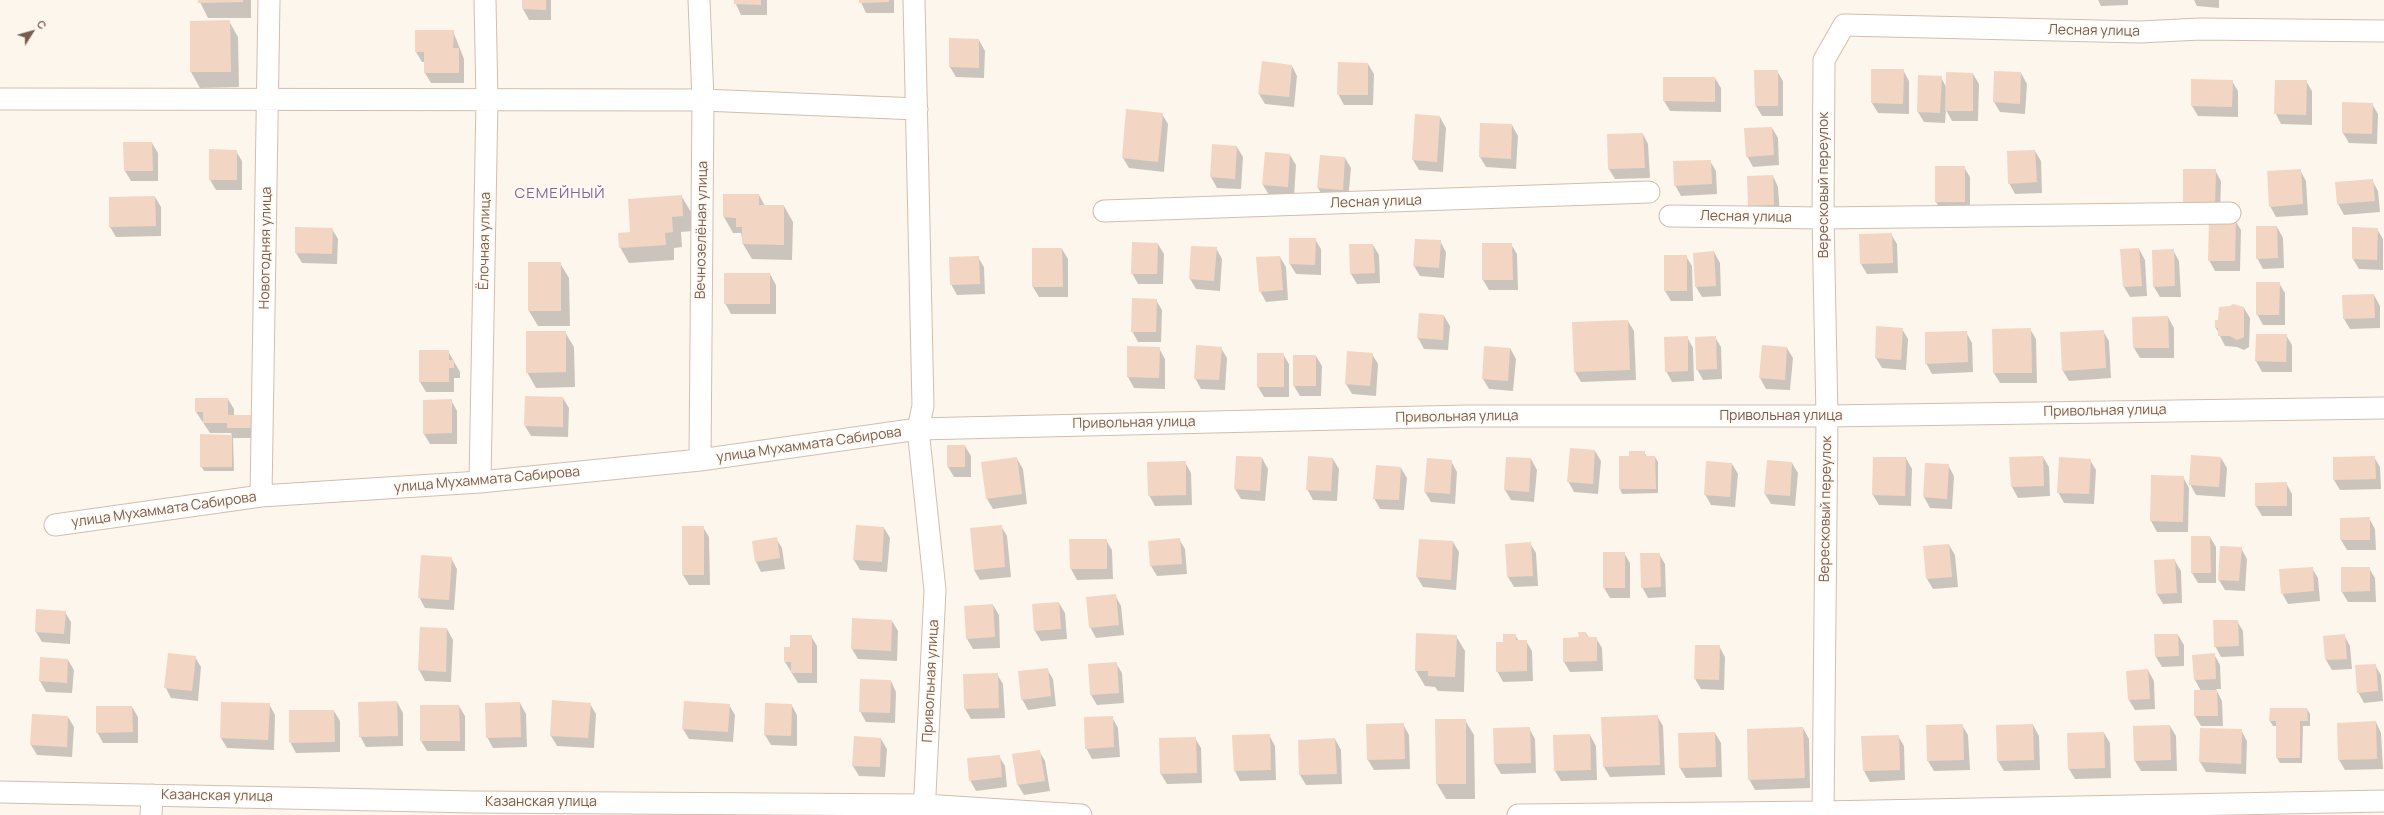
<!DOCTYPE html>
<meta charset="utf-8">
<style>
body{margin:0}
#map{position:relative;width:2384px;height:815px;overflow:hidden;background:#fdf6ec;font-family:Manrope,sans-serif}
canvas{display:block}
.north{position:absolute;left:12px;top:12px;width:40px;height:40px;-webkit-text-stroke:3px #fffaf3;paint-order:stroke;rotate:53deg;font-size:11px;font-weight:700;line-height:16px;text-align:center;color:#7a5c4d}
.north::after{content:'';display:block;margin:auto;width:14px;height:18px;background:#7a5c4d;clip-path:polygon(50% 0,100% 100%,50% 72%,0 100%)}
</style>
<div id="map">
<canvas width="2384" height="815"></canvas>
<div class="north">С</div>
</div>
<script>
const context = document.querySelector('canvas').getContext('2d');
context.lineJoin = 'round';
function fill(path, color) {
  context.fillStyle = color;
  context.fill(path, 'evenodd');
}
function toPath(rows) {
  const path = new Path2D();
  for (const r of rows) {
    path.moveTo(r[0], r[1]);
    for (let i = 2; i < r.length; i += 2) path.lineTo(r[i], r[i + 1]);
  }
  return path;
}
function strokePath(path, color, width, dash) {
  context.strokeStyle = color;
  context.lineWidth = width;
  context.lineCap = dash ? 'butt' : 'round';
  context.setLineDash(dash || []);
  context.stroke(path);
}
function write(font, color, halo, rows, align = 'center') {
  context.font = font + ' Manrope,sans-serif';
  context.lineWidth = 3.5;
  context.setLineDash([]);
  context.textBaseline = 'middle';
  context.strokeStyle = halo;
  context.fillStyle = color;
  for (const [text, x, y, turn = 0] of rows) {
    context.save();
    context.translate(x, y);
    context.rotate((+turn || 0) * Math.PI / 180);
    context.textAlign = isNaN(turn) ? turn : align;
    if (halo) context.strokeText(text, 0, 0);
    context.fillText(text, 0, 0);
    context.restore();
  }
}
const shadow = toPath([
 [199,0,251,0,251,18,208,18],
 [523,0,551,0,551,20,529,20,523,9],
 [734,0,767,0,767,15,741,15],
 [860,0,894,0,894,13,866,13],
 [2098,0,2128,0,2128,5,2101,6],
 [2194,0,2219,0,2219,8,2197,6],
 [229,21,238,37,239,87,200,88,191,72,191,22],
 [453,31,464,59,464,83,431,83,425,73,425,62,422,62,416,52],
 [979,40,985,51,984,78,956,77,950,67],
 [1368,64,1374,74,1373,105,1344,105,1338,94],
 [1292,66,1297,76,1294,107,1265,104,1259,94],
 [1903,70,1909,81,1909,114,1878,113,1872,103],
 [1777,71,1783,81,1783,116,1762,116,1756,106],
 [2021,73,2027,84,2025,114,2000,112,1994,102],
 [1973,74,1979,84,1978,121,1952,121,1946,110,1945,123,1924,122,1918,112,1941,77,1946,87],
 [1664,78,1715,78,1721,88,1721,112,1670,111,1664,101],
 [2232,81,2238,91,2238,117,2198,116,2192,106],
 [2276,81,2306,81,2312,91,2312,125,2281,124,2276,114],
 [2372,104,2378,114,2377,144,2349,143,2343,133],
 [1162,114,1168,124,1164,172,1129,168,1123,158],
 [1440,117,1446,128,1443,172,1419,170,1413,160],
 [1512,125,1518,136,1516,169,1486,167,1480,157],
 [1772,128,1778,138,1779,165,1753,167,1747,156],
 [1643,134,1648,144,1650,178,1615,179,1609,169],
 [124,143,152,143,158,153,158,181,131,181,125,171],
 [1213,145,1237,147,1243,157,1241,189,1217,188,1211,177],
 [236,151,242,161,242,190,216,190,210,180],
 [2035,151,2041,161,2042,193,2015,194,2009,183],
 [1290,155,1296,165,1294,197,1269,195,1263,185],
 [1321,156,1345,158,1351,168,1348,200,1324,199,1318,188],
 [1710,161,1716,171,1717,194,1681,196,1675,185],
 [1964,167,1970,177,1970,212,1942,212,1936,202],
 [2184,170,2215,170,2221,181,2220,216],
 [2300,170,2306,181,2308,215,2276,217,2270,206],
 [1773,176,1778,187,1780,215,1755,216,1749,206],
 [2372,180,2378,191,2380,212,2344,215,2338,204,2336,183],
 [724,195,759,195,765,206,784,206,793,222,792,260,752,259,743,244,741,233,733,233,724,217],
 [155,197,161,207,161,236,116,237,110,227],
 [682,197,691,212,692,231,681,232,682,247,674,248,674,260,629,263,620,247,631,233],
 [2235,220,2241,230,2240,271,2215,271,2209,260],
 [2277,227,2283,238,2284,268,2263,269,2257,258],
 [296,228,332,229,338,239,337,264,302,263,296,253],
 [2377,229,2383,239,2383,270,2359,269,2353,259],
 [1891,234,1897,244,1898,273,1867,274,1861,264],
 [1315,239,1321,249,1321,275,1296,274,1290,264],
 [1440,241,1446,252,1444,278,1420,276,1414,266],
 [1158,244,1164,254,1163,284,1138,284,1132,273],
 [1483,244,1511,244,1517,254,1518,290,1489,290,1483,280],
 [1373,245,1379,255,1380,283,1357,284,1351,274],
 [1216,248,1222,259,1220,291,1196,289,1190,279],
 [1033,249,1062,249,1068,259,1068,297,1039,297,1033,287],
 [2139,249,2145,260,2147,296,2130,297,2124,287],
 [2173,250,2179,261,2181,297,2160,297,2154,287],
 [1714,252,1720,263,1721,296,1702,297,1696,287,1694,254],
 [1686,256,1692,266,1693,301,1671,301,1665,291],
 [978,257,984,267,985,294,957,295,951,284],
 [1280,257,1286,267,1288,300,1266,302,1260,291],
 [560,263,569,278,570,326,538,326,529,311],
 [770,274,776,285,776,314,731,314,725,303],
 [2279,283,2285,293,2285,325,2263,325,2257,314],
 [2374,295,2380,306,2380,328,2350,329,2344,319],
 [1156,300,1162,310,1161,342,1138,342,1132,331],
 [2244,308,2250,318,2249,347,2244,350,2237,347,2225,346,2216,328],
 [1420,314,1444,316,1450,326,1448,350,1424,349,1418,338],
 [2168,317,2174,328,2174,358,2140,358,2134,348],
 [1628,321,1634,331,1636,380,1581,382,1575,372],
 [1902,329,1908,339,1906,370,1882,368,1876,358],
 [2030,329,2036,339,2037,383,2000,383,1994,373],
 [2103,331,2109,341,2111,378,2069,381,2063,371],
 [565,332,574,347,575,387,536,388,527,372],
 [1966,332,1972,343,1973,372,1932,374,1926,363],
 [2257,335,2286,335,2292,345,2292,372,2262,372,2256,361],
 [1687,337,1693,348,1694,381,1672,382,1666,371],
 [1715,337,1721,347,1722,379,1703,380,1697,369],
 [1763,346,1787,348,1793,358,1790,390,1766,389,1760,378],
 [1128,347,1159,348,1165,359,1165,389,1134,388,1128,377],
 [1221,348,1227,358,1225,390,1201,389,1195,378],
 [1510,348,1516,359,1513,391,1489,389,1483,379],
 [448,351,460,372,460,378,454,378,454,392,426,392,420,382],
 [1283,354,1289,364,1289,397,1264,397,1258,387],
 [1372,354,1378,364,1376,396,1352,394,1346,384],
 [1316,356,1322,366,1321,396,1300,396,1294,386],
 [563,398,569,408,568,437,531,436,525,426],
 [228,399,234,409,234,416,250,416,256,426,256,438,233,438,234,471,204,471,201,466,201,435,232,436,231,433,210,433,196,412],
 [451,400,457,411,457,444,430,444,424,434],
 [965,446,971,456,971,477,954,477,948,467],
 [1595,451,1601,461,1598,494,1574,492,1568,481],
 [1644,452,1647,457,1655,457,1658,462,1658,493,1622,494,1620,489,1630,457],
 [2043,457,2049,467,2050,496,2018,498,2012,487,2010,458],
 [2374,457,2380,467,2381,489,2340,490,2334,480],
 [1262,458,1268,469,1265,501,1241,499,1235,489],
 [1874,458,1906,458,1912,469,1911,506,1879,505,1873,495],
 [2221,458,2227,468,2225,497,2196,495,2190,484],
 [1017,459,1023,469,1027,504,993,509,987,499],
 [1333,459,1339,469,1337,501,1313,500,1307,489],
 [1531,459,1537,470,1534,502,1511,500,1505,490],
 [2090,460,2096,470,2094,504,2064,503,2058,492],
 [1451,461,1457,472,1455,504,1431,502,1425,492],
 [1185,462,1191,473,1192,505,1155,506,1149,495],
 [1792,463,1798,473,1795,506,1771,504,1765,494],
 [1732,464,1738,474,1735,507,1711,505,1705,494],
 [1926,464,1948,465,1954,476,1952,509,1930,508,1924,497],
 [1401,468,1407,478,1404,510,1380,509,1374,498],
 [2152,476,2183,477,2189,488,2188,532,2157,532,2151,521],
 [2286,483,2292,494,2292,516,2262,516,2256,506],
 [2369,518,2375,529,2376,550,2347,550,2341,540,2341,519],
 [1001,526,1007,536,1011,577,980,580,974,570],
 [703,527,709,537,710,585,689,585,683,575],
 [884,528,890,538,887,572,860,570,854,560],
 [2210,537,2216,547,2216,583,2198,583,2192,573],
 [776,538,782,548,785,569,761,572,756,562],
 [1179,539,1185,549,1187,574,1157,576,1151,566],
 [1070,540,1106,540,1112,550,1113,579,1077,580,1071,569],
 [1420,540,1453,542,1459,552,1456,590,1423,587,1417,577],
 [1530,543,1536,553,1538,586,1514,587,1508,577],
 [1949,545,1955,555,1958,587,1933,589,1927,579],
 [2241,548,2247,559,2245,591,2225,590,2219,580],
 [1624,553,1630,563,1630,598,1610,598,1604,588],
 [1659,554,1665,564,1666,597,1648,598,1642,587],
 [451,558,457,569,454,610,425,608,419,597],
 [2175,561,2181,571,2182,603,2163,604,2157,594],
 [2312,568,2318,578,2320,601,2288,604,2282,593],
 [2369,568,2375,578,2376,602,2348,602,2342,592],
 [1115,595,1121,606,1124,635,1096,638,1090,627],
 [1059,603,1065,613,1067,639,1041,641,1035,631,1033,605],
 [993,605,999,615,1000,648,973,649,967,639],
 [37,610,65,612,71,622,70,644,42,642,36,632],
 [892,621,898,631,897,661,858,659,852,649],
 [2237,621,2243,631,2244,656,2221,657,2215,646],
 [420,628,447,629,453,640,451,682,425,681,419,670],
 [1586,633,1589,638,1596,638,1602,648,1603,671,1570,672,1564,662],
 [1515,635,1519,641,1526,641,1532,651,1533,681,1503,682,1497,671,1504,643],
 [2178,635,2184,645,2184,666,2162,667,2156,657],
 [2344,635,2350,646,2352,669,2332,670,2326,660,2324,637],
 [811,636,817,646,817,683,798,683,785,662,791,648],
 [1456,636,1465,651,1464,692,1438,691,1435,687,1425,686,1416,671],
 [1719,646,1725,657,1724,690,1701,689,1695,679],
 [2214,654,2220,665,2221,689,2216,689,2222,701,2223,726,2201,726,2195,716,2195,691,2201,691,2195,680],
 [195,657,201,667,198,701,171,698,166,688],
 [41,658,68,660,74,670,72,693,46,692,40,681],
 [1116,663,1122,673,1124,703,1097,705,1091,695],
 [2375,665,2381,675,2383,701,2364,703,2358,692],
 [1047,669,1053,679,1056,706,1028,710,1022,699],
 [2148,670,2154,681,2155,709,2135,710,2129,700],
 [997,674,1003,684,1005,718,971,719,965,709],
 [891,681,896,692,895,723,866,722,860,711],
 [397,702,403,713,403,746,366,747,360,736],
 [520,703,526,714,527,747,493,748,487,737],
 [269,704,275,715,274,750,227,748,221,738],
 [590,704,596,714,594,748,557,746,551,736],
 [791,704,797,715,797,746,771,745,765,735],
 [729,705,735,715,733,742,689,739,683,729],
 [421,706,459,706,465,716,465,751,427,751,421,741],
 [132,707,138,717,138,743,103,743,97,732],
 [2307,709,2310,714,2310,726,2303,726,2302,763,2280,763,2277,758,2277,726,2273,726,2270,721],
 [334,711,340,721,340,752,296,753,290,742],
 [1657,716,1663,726,1665,775,1610,777,1604,767],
 [68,717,74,727,72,757,37,755,31,745],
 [1112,717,1118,728,1120,757,1092,759,1086,748],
 [1465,720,1474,735,1475,799,1446,799,1437,784],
 [2376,722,2381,733,2383,769,2345,770,2339,760,2338,724],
 [1403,724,1409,735,1410,769,1374,770,1368,760],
 [1962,725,1968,735,1970,770,1934,771,1928,761],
 [2033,725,2039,736,2040,770,2004,771,1998,761],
 [2170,726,2176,736,2177,771,2141,771,2135,761,2134,727],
 [1529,728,1535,739,1536,773,1501,774,1495,764],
 [1803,728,1809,739,1810,788,1755,790,1749,779],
 [2241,730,2247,741,2246,774,2206,772,2200,762],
 [1715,733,1721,743,1722,777,1686,778,1680,768,1679,734],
 [2104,733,2110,743,2111,778,2075,779,2069,769],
 [1269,735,1275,746,1276,780,1240,781,1235,771],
 [1590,735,1596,746,1597,780,1561,781,1555,771],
 [1898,736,1904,746,1905,780,1870,782,1864,771,1863,737],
 [1195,738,1201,748,1202,783,1167,784,1161,774],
 [881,739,887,749,885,777,859,776,853,766],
 [1335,739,1341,750,1342,784,1306,785,1300,775],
 [1039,751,1045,761,1050,791,1024,795,1018,785],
 [999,756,1005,766,1007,787,976,791,970,780]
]);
const building = toPath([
 [198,0,243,0,243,2,198,3],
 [522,0,546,0,546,10,522,9],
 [734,0,761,0,761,5,734,4],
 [859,0,889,0,889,2,859,3],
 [230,20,231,72,190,72,190,21],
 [415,30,454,30,453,48,459,48,459,73,424,73,424,52,415,52],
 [949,38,979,39,979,68,949,67],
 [1262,61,1292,65,1289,97,1258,94],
 [1338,62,1368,63,1368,95,1337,95],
 [1871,69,1904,69,1903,104,1871,103],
 [1754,70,1778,70,1778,106,1755,106],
 [1994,71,2021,72,2020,104,1993,102],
 [1946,72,1973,73,1973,111,1945,111],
 [1918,75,1942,76,1940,113,1917,112],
 [1663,77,1715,77,1715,102,1663,101],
 [2191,79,2233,80,2232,107,2191,106],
 [2275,80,2307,80,2306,115,2274,114],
 [2342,102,2373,103,2372,134,2342,133],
 [1126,109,1163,113,1158,162,1122,158],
 [1415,114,1440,116,1437,162,1412,160],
 [1480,123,1512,124,1511,159,1479,157],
 [1772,127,1774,155,1746,157,1744,128],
 [1643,133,1645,168,1608,169,1607,134],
 [123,142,152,142,153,171,124,171],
 [1212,144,1237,146,1235,179,1210,177],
 [209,149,237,150,237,180,209,180],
 [2035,150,2037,182,2008,184,2007,151],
 [1265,152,1290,154,1288,187,1262,185],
 [1320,155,1345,157,1343,190,1317,188],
 [1711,160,1712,184,1674,186,1673,161],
 [1935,166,1965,166,1965,202,1935,202],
 [2183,169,2216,169,2215,206,2183,205],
 [2301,169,2303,204,2269,207,2267,171],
 [1773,175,1774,205,1748,206,1747,176],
 [2373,179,2375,201,2337,204,2335,182],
 [723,194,759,194,759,205,784,205,784,245,742,244,742,227,736,227,736,218,723,217],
 [682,195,683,216,672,217,673,232,665,233,666,245,619,248,618,233,630,232,628,199],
 [155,196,156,226,109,227,109,197],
 [2209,218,2236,219,2235,261,2208,261],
 [2256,226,2277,226,2278,258,2256,259],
 [295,227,333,228,332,254,295,253],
 [2352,227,2378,228,2377,260,2352,259],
 [1892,233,1893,263,1860,264,1859,234],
 [1289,238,1316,238,1315,265,1289,264],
 [1415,239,1441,240,1439,268,1413,266],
 [1132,242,1158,243,1157,274,1131,274],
 [1482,243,1512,243,1513,280,1482,280],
 [1349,244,1373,244,1375,273,1350,274],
 [1191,246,1217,247,1214,281,1189,279],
 [1032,248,1062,248,1063,287,1032,287],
 [2139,248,2142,286,2123,287,2120,249],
 [2174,249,2175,286,2153,287,2152,250],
 [1714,251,1716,286,1695,287,1693,253],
 [1664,255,1687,255,1687,291,1664,291],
 [979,256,980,284,950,285,949,257],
 [1280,256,1283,290,1259,292,1256,257],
 [528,262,561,262,561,311,528,311],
 [724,273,770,273,770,304,724,304],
 [2256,282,2280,282,2279,315,2256,315],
 [2374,294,2375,318,2343,319,2342,295],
 [1132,298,1157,299,1156,332,1131,332],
 [2233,304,2244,307,2244,337,2237,340,2230,336,2218,336,2218,328,2215,328,2215,320,2218,320,2219,307,2230,306],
 [1419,313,1444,315,1443,340,1417,338],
 [2168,316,2169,348,2133,348,2132,317],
 [1628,320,1630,370,1574,372,1572,322],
 [1876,326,1903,328,1901,360,1875,358],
 [2031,328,2032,373,1993,373,1992,329],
 [2104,330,2106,368,2062,371,2060,332],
 [526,331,566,331,566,372,526,373],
 [1967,331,1968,362,1925,364,1925,332],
 [2256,334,2287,334,2286,362,2255,361],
 [1688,336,1688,371,1665,372,1664,337],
 [1716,336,1717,369,1696,370,1695,337],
 [1196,345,1222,347,1219,380,1194,379],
 [1762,345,1787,347,1785,380,1759,378],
 [1127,346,1160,347,1159,378,1127,377],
 [1484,346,1510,348,1508,381,1482,379],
 [419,350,449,350,449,360,454,360,454,368,449,368,449,382,419,382],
 [1347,351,1373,353,1370,386,1345,384],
 [1257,353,1284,353,1284,387,1257,387],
 [1293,355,1316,355,1316,386,1293,386],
 [525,396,563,397,563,427,524,426],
 [195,398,228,398,228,415,251,415,251,428,227,428,227,423,203,423,203,412,195,412],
 [452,399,452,433,423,434,423,400],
 [200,434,232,435,232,467,200,467],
 [947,445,965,445,965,467,947,467],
 [1570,448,1595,450,1593,484,1567,482],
 [1629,451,1645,451,1645,456,1655,456,1656,489,1619,489,1619,456,1629,456],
 [2191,455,2221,457,2219,487,2189,485],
 [1236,456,1262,457,1260,491,1234,489],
 [1308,456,1333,458,1331,491,1306,490],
 [2043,456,2044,486,2011,487,2009,457],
 [2375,456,2376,479,2333,480,2333,457],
 [1017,457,1022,494,986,499,981,462],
 [1506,457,1531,458,1529,492,1504,490],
 [1873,457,1906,457,1905,496,1872,495],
 [2059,457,2091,459,2089,494,2057,493],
 [1427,458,1452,460,1450,494,1424,492],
 [1767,460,1792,462,1790,496,1764,494],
 [1186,461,1186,495,1148,496,1147,462],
 [1706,461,1732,463,1730,497,1704,495],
 [1925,463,1949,464,1947,499,1923,497],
 [1376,465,1401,467,1399,500,1373,499],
 [2151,475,2184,476,2183,522,2150,521],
 [2287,482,2287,506,2255,506,2255,483],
 [2370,517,2370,540,2340,540,2340,518],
 [856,525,884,527,882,562,853,560],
 [1002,525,1005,567,974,570,970,528],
 [682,526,704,526,704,575,682,575],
 [2191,536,2210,536,2211,573,2191,573],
 [777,537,780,558,755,562,752,541],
 [1180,538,1182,564,1150,566,1148,541],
 [1069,539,1107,539,1107,569,1070,569],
 [1419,539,1453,541,1451,580,1416,577],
 [1531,542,1533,576,1507,577,1505,544],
 [1949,544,1952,577,1926,579,1923,546],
 [2220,546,2242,547,2239,581,2218,580],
 [1603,552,1625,552,1625,588,1603,588],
 [1640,553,1660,553,1661,587,1641,588],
 [421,555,452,557,449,600,418,598],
 [2175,559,2177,593,2156,594,2154,560],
 [2313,567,2314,591,2281,594,2279,569],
 [2341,567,2370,567,2370,591,2341,592],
 [1116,594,1119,625,1089,628,1086,597],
 [1059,602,1061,629,1034,631,1032,604],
 [993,604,995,637,966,639,964,606],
 [36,609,66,611,64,634,35,632],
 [852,618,892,620,891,651,851,649],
 [2213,620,2238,620,2239,646,2214,647],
 [420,627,447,628,446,672,418,670],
 [1578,632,1586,632,1587,637,1597,637,1597,661,1563,662,1563,638,1579,637],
 [1416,633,1457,635,1455,677,1428,676,1428,671,1415,671],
 [1503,634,1516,634,1516,640,1527,640,1527,671,1496,672,1496,642,1503,642],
 [2154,634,2178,634,2179,656,2155,657],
 [2345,634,2347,659,2325,660,2323,636],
 [790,635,812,635,812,673,791,673,791,662,784,662,784,647,790,647],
 [1695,645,1720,645,1719,680,1694,679],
 [168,653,196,656,192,691,164,688],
 [2215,653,2216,679,2194,680,2192,655],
 [40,657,68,659,67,683,39,681],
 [1117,662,1119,693,1090,695,1088,664],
 [2376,664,2378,691,2357,693,2355,665],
 [1048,668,1051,696,1021,700,1018,671],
 [2148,669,2150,699,2128,700,2126,671],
 [998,673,999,708,964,709,963,674],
 [860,679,891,680,890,713,859,712],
 [2194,690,2217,690,2218,716,2194,716],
 [552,700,591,703,588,738,550,736],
 [397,701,398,736,359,737,358,702],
 [684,701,730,704,728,732,682,729],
 [221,702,270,703,268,740,220,738],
 [520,702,521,737,486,738,485,703],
 [765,703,792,704,791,736,764,735],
 [420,705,459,705,460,741,420,741],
 [96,706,132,706,133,732,96,733],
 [2270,708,2307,708,2308,721,2300,721,2300,758,2276,758,2276,721,2269,721],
 [289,710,334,710,335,742,289,743],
 [32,714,68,716,67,747,30,745],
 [1658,715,1660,765,1603,767,1601,717],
 [1113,716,1114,747,1085,749,1084,717],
 [1435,719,1466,719,1466,784,1436,784],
 [2376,721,2377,759,2338,760,2337,723],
 [1404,723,1405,759,1367,760,1366,724],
 [1963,724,1964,760,1927,761,1926,725],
 [2033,724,2034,760,1997,761,1996,725],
 [2170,725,2171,760,2134,761,2133,726],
 [1530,727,1531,763,1494,764,1493,728],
 [1803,727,1805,778,1748,780,1747,729],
 [2200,728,2242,729,2241,764,2199,762],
 [1715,732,1716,767,1679,768,1678,733],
 [2104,732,2105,768,2068,769,2067,733],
 [1270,734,1271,770,1234,771,1232,735],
 [1590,734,1591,770,1554,771,1553,735],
 [1899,735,1900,770,1863,771,1861,736],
 [854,736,881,738,880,767,852,766],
 [1196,737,1197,773,1160,774,1159,738],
 [1335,738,1337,774,1299,775,1298,740],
 [1040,750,1045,781,1017,785,1012,754],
 [1000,755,1002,777,969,781,967,758]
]);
const minor = toPath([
 [699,0,703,100,700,460],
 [0,99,703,100,917,109],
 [1104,211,1649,192],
 [1670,216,1823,218,2230,213],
 [480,482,487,100,485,0],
 [261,496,269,0],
 [55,525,261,496,480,482,700,460,918,429,923,406,914,0],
 [0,792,474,802,924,805,1081,815],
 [151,815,152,795],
 [924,815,935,590,918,429,1466,416,1827,416,2384,408],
 [1518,815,1823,812,2384,801],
 [1823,815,1827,416,1823,218,1824,60,1844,25,2140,32,2200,29,2384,31]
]);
const streetNames = [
 ["Лесная улица",2094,31,1],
 ["Вересковый переулок",1824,185,-90],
 ["Лесная улица",1376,202,-2],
 ["Лесная улица",1746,217,1],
 ["Вечнозелёная улица",702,230,-89],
 ["Ёлочная улица",485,241,-89],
 ["Новогодняя улица",266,248,-89],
 ["Привольная улица",2105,411,-1],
 ["Привольная улица",1781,416],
 ["Привольная улица",1457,417,-1],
 ["Привольная улица",1134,423,-1],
 ["улица Мухаммата Сабирова",809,445,-8],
 ["улица Мухаммата Сабирова",487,480,-5],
 ["Вересковый переулок",1826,509,-89],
 ["улица Мухаммата Сабирова",164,510,-8],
 ["Привольная улица",931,681,-87],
 ["Казанская улица",217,796,1],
 ["Казанская улица",541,802]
];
const neighbourhoodNames = [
 ["СЕМЕЙНЫЙ",560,194]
];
fill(shadow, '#0003');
fill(building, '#f3d5c3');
strokePath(minor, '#d1beb0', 23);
strokePath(minor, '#fff', 21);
write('14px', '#7a5c4d', '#fffaf3', streetNames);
context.letterSpacing = '1px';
write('15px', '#846695', '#fffaf3', neighbourhoodNames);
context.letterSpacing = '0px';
</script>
